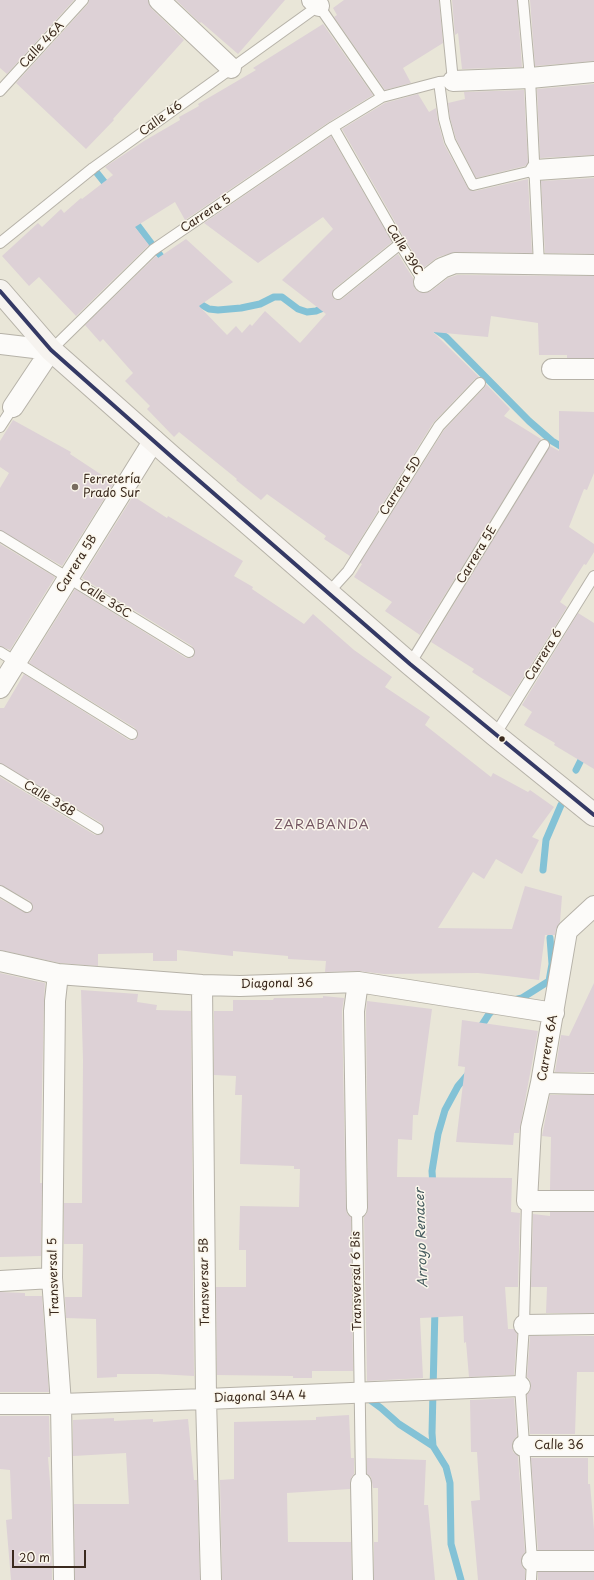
<!DOCTYPE html>
<meta charset="utf-8">
<style>
body{margin:0}
#map{position:relative;width:594px;height:1580px;overflow:hidden;background:#e9e6d8;font-family:"Playpen Sans",sans-serif}
canvas{display:block}
.scale{position:absolute;left:12px;top:1550px;width:74px;height:18px;box-sizing:border-box;border:2px solid #3b2a1e;border-top:0;padding-left:5px;font-size:12px;line-height:14px;white-space:nowrap;color:#3b2a1e;-webkit-text-stroke:3px #fbf7ec;paint-order:stroke}
</style>
<div id="map">
<canvas width="594" height="1580"></canvas>
<div class="scale">20 m</div>
</div>
<script>
const context = document.querySelector('canvas').getContext('2d');
context.lineJoin = 'round';
function toPath(rows) {
  const path = new Path2D();
  for (const r of rows) {
    path.moveTo(r[0], r[1]);
    for (let i = 2; i < r.length; i += 2) path.lineTo(r[i], r[i + 1]);
  }
  return path;
}
function strokePath(path, color, width, dash) {
  context.strokeStyle = color;
  context.lineWidth = width;
  context.lineCap = dash ? 'butt' : 'round';
  context.setLineDash(dash || []);
  context.stroke(path);
}
function fill(path, color) {
  context.fillStyle = color;
  context.fill(path, 'evenodd');
}
function write(font, color, halo, rows, align = 'center') {
  context.font = font + ' "Playpen Sans",sans-serif';
  context.lineWidth = 3;
  context.setLineDash([]);
  context.textBaseline = 'middle';
  context.strokeStyle = halo;
  context.fillStyle = color;
  for (const [text, x, y, turn = 0] of rows) {
    context.save();
    context.translate(x, y);
    context.rotate((+turn || 0) * Math.PI / 180);
    context.textAlign = isNaN(turn) ? turn : align;
    if (halo) context.strokeText(text, 0, 0);
    context.fillText(text, 0, 0);
    context.restore();
  }
}
const stream = toPath([
 [93,168,109,188],
 [133,219,166,263],
 [193,300,209,309,218,310,241,308,260,304,274,297,282,297,298,309,307,312,316,311,328,306],
 [432,327,446,337,529,421,552,441,567,450],
 [576,770,584,754],
 [543,870,546,840,561,805],
 [514,1000,522,998,549,981,552,964,550,938],
 [480,1032,482,1025,489,1014,495,1008],
 [433,1186,432,1171,438,1134,445,1110,458,1086,469,1073],
 [435,1308,432,1433,433,1446,446,1467,450,1483,451,1544,461,1580],
 [366,1397,381,1408,399,1424,433,1446]
]);
const building = toPath([
 [0,0,74,0,7,74,0,68],
 [89,0,148,0,151,8,184,40,113,119,114,120,86,149,16,83,88,4],
 [176,0,285,0,238,54,201,22,200,23],
 [344,0,439,0,443,43,403,68,411,83,385,90,334,17,337,15,333,8],
 [452,0,517,0,522,67,462,69,458,33,455,35],
 [530,0,594,0,594,61,535,66],
 [323,24,373,95,329,122,185,220,175,202,135,227,149,245,76,316,39,277,29,286,2,256,38,223,42,227,61,209,64,213,81,198,82,199,113,175,105,167,144,141,180,120,179,117,199,106,198,104,256,70,253,68],
 [594,84,594,155,540,158,537,89],
 [524,90,528,163,525,166,476,178,456,139,450,118,448,103,465,99,464,92],
 [418,94,429,112,436,108,438,121,444,144,469,190,475,191,528,179,532,253,455,252,438,257,423,268,406,241,342,129,385,103],
 [331,136,392,242,334,289,332,295,335,300,342,299,398,254,413,278,413,283,415,289,419,292,425,293,431,291,448,278,457,275,594,276,594,358,567,358,567,355,539,355,538,323,491,316,488,337,433,332,479,377,475,379,433,423,350,556,324,539,326,536,267,494,261,500,236,480,237,479,179,432,174,437,147,409,150,406,125,381,133,373,103,339,100,342,85,325,156,256,158,258,186,239,233,282,199,306,227,335,236,326,242,333,250,324,252,326,265,311,300,343,326,314,282,280,333,229,323,217,258,263,204,223],
 [594,178,594,254,545,253,541,181],
 [486,384,510,409,504,416,541,439,420,635,385,611,392,602,354,577,362,564,360,563,444,430,485,387],
 [559,411,594,412,594,473,587,490,584,489,569,527,594,544,594,552,586,565,584,564,560,602,567,607,511,697,472,672,474,669,431,642,550,446,559,451],
 [13,420,71,452,70,454,114,483,62,566,0,530,0,488,9,473,0,467,0,441],
 [133,496,167,518,168,516,243,561,234,576,253,587,252,589,304,624,313,614,354,650,392,677,385,687,430,717,425,725,491,777,493,773,528,792,530,790,554,807,532,837,539,840,522,874,496,859,484,879,473,872,438,928,512,929,525,886,562,896,560,922,556,929,555,935,545,935,539,980,507,976,478,973,384,974,358,971,325,972,326,961,288,959,288,956,233,951,233,956,177,950,177,961,153,961,153,953,98,954,98,966,60,963,0,950,0,899,27,913,30,912,33,907,30,901,0,885,0,777,95,835,101,834,104,829,101,823,0,763,0,708,4,708,24,674,129,740,135,740,138,735,135,728,29,663,75,589,186,658,192,658,195,653,192,646,82,578],
 [0,544,55,577,10,650,0,646],
 [578,613,594,623,594,769,554,745,555,743,524,725,532,712,522,705],
 [0,973,45,983,44,1001,40,1183,42,1183,41,1256,0,1257],
 [594,983,594,1072,555,1072,561,1035,569,1036],
 [81,990,138,994,137,1002,157,1005,156,1010,191,1011,194,1376,158,1374,117,1374,117,1377,97,1378,96,1319,66,1318,65,1297,82,1297,83,1244,64,1244,64,1203,82,1203,83,1060],
 [323,996,344,998,342,1011,346,1208,347,1214,351,1217,353,1371,312,1371,312,1378,293,1378,293,1376,217,1375,216,1287,246,1287,246,1250,239,1250,240,1206,299,1207,300,1169,294,1169,294,1166,240,1164,242,1095,235,1095,236,1076,214,1075,214,1011,233,1011,233,1000,273,1000,274,998,323,998],
 [367,1001,432,1009,418,1115,413,1115,412,1140,398,1139,397,1177,512,1178,511,1212,520,1213,518,1287,505,1287,508,1329,514,1329,517,1334,514,1375,469,1377,466,1342,464,1343,463,1316,420,1318,423,1378,367,1381,364,1217,367,1213,368,1208,366,1012],
 [462,1020,538,1031,519,1133,514,1133,513,1145,456,1142,465,1067,458,1066],
 [550,1095,594,1095,594,1190,550,1190,551,1137,542,1136],
 [550,1212,594,1212,594,1313,546,1313,547,1287,531,1287,533,1214,550,1216],
 [0,1292,25,1293,25,1296,42,1296,49,1392,0,1392],
 [530,1336,594,1336,594,1372,577,1372,575,1434,530,1434,527,1395,530,1391,531,1386,530,1380,527,1377],
 [514,1398,517,1436,513,1441,512,1446,513,1452,518,1456,525,1552,522,1556,521,1561,522,1566,525,1570,525,1580,478,1580,471,1501,480,1500,477,1452,471,1452,470,1400],
 [349,1415,351,1458,354,1458,354,1474,351,1478,350,1489,287,1493,288,1542,351,1542,352,1580,222,1580,220,1480,234,1479,234,1422,316,1420,316,1417],
 [0,1416,49,1416,50,1457,48,1457,51,1494,52,1580,11,1580,6,1520,12,1519,10,1470,0,1469],
 [114,1418,114,1421,153,1419,153,1422,188,1419,194,1480,197,1480,200,1580,75,1580,74,1504,129,1504,126,1453,73,1456,73,1420],
 [367,1458,426,1460,424,1505,428,1505,435,1580,374,1580,374,1542,378,1542,378,1488,373,1488,371,1477,367,1474],
 [531,1458,588,1458,588,1484,590,1484,594,1530,594,1550,538,1550],
 [538,1572,594,1572,594,1580,538,1580]
]);
const service = toPath([
 [523,0,530,78,539,265],
 [319,6,382,97],
 [439,82,444,119,450,141,473,185,536,170],
 [0,91,83,0],
 [333,127,400,244,424,282],
 [0,243,93,168,321,4],
 [338,294,400,244],
 [51,350,153,250,333,127,382,97,439,82,453,81,445,0],
 [0,427,13,407],
 [0,536,189,652],
 [329,592,348,571,439,426,480,383],
 [0,652,132,734],
 [410,664,544,445],
 [495,735,594,576],
 [0,769,98,829],
 [0,891,27,907],
 [527,1201,524,1325,520,1386,532,1561,531,1580],
 [357,1208,361,1483]
]);
const minor = toPath([
 [159,0,231,68],
 [312,0,319,6],
 [453,81,530,78,594,72],
 [536,170,594,166],
 [424,282,442,268,455,263,594,265],
 [0,344,51,350,13,407],
 [552,369,594,369],
 [0,688,154,440],
 [594,906,567,931,541,1083,531,1128,527,1201,594,1201],
 [0,961,58,974,202,985,240,986,358,982,554,1013],
 [58,974,55,1001,52,1278,61,1404,64,1580],
 [202,985,206,1399,211,1580],
 [541,1083,594,1084],
 [357,1208,354,1011,358,982],
 [0,1281,52,1278],
 [524,1325,594,1324],
 [0,1404,61,1404,206,1399,520,1386],
 [523,1446,594,1446],
 [361,1483,363,1580],
 [532,1561,594,1561]
]);
const secondary = toPath([
 [0,291,51,350,173,458,410,664,495,735,594,815]
]);
const bus1 = toPath([
 [0,291,51,350,173,458,410,664,594,815]
]);
const markers = [
 [75,487,4,"#786c5f"],
 [502,739,3.5,"#3b2a1e"]
];
const streetNames = [
 ["Calle 46A",42,45,-47],
 ["Calle 46",161,119,-36],
 ["Carrera 5",206,214,-34],
 ["Calle 39C",404,250,58],
 ["Carrera 5D",401,486,-58],
 ["Carrera 5E",477,555,-59],
 ["Carrera 5B",77,564,-58],
 ["Calle 36C",105,600,32],
 ["Carrera 6",544,655,-58],
 ["Calle 36B",49,799,31],
 ["Diagonal 36",277,984,-1],
 ["Carrera 6A",548,1048,-80],
 ["Transversal 5",54,1277,-92],
 ["Transversal 6 Bis",357,1281,-91],
 ["Transversar 5B",205,1282,-91],
 ["Diagonal 34A 4",260,1397,-2],
 ["Calle 36",559,1446]
];
const poiNames = [
 ["Ferretería",83,480],
 ["Prado Sur",83,494]
];
const neighbourhoodNames = [
 ["ZARABANDA",322,825]
];
const waterNames = [
 ["Arroyo Renacer",422,1238,-92]
];
strokePath(stream, '#83c2d6', 7);
fill(building, '#ddd1d6');
strokePath(service, '#b6b2a8', 12);
strokePath(minor, '#b6b2a8', 22);
strokePath(secondary, '#b6b2a8', 24);
strokePath(service, '#fcfbf9', 10);
strokePath(minor, '#fcfbf9', 20);
strokePath(secondary, '#f6f3ef', 22);
strokePath(bus1, '#343965', 4);
for (const [x, y, r, color] of markers) {
  const dot = new Path2D();
  dot.arc(x, y, r, 0, 2 * Math.PI);
  context.fillStyle = color;
  context.fill(dot);
  strokePath(dot, '#fbf7ec', 1.5);
}
write('12px', '#3b2a1e', '#fbf7ec', streetNames);
write('12px', '#3b2a1e', '#fbf7ec', poiNames, 'left');
context.letterSpacing = '1px';
write('13px', '#765864', '#fbf7ec', neighbourhoodNames);
context.letterSpacing = '0px';
write('italic 13px', '#455a5e', '#fbf7ec', waterNames);
</script>
